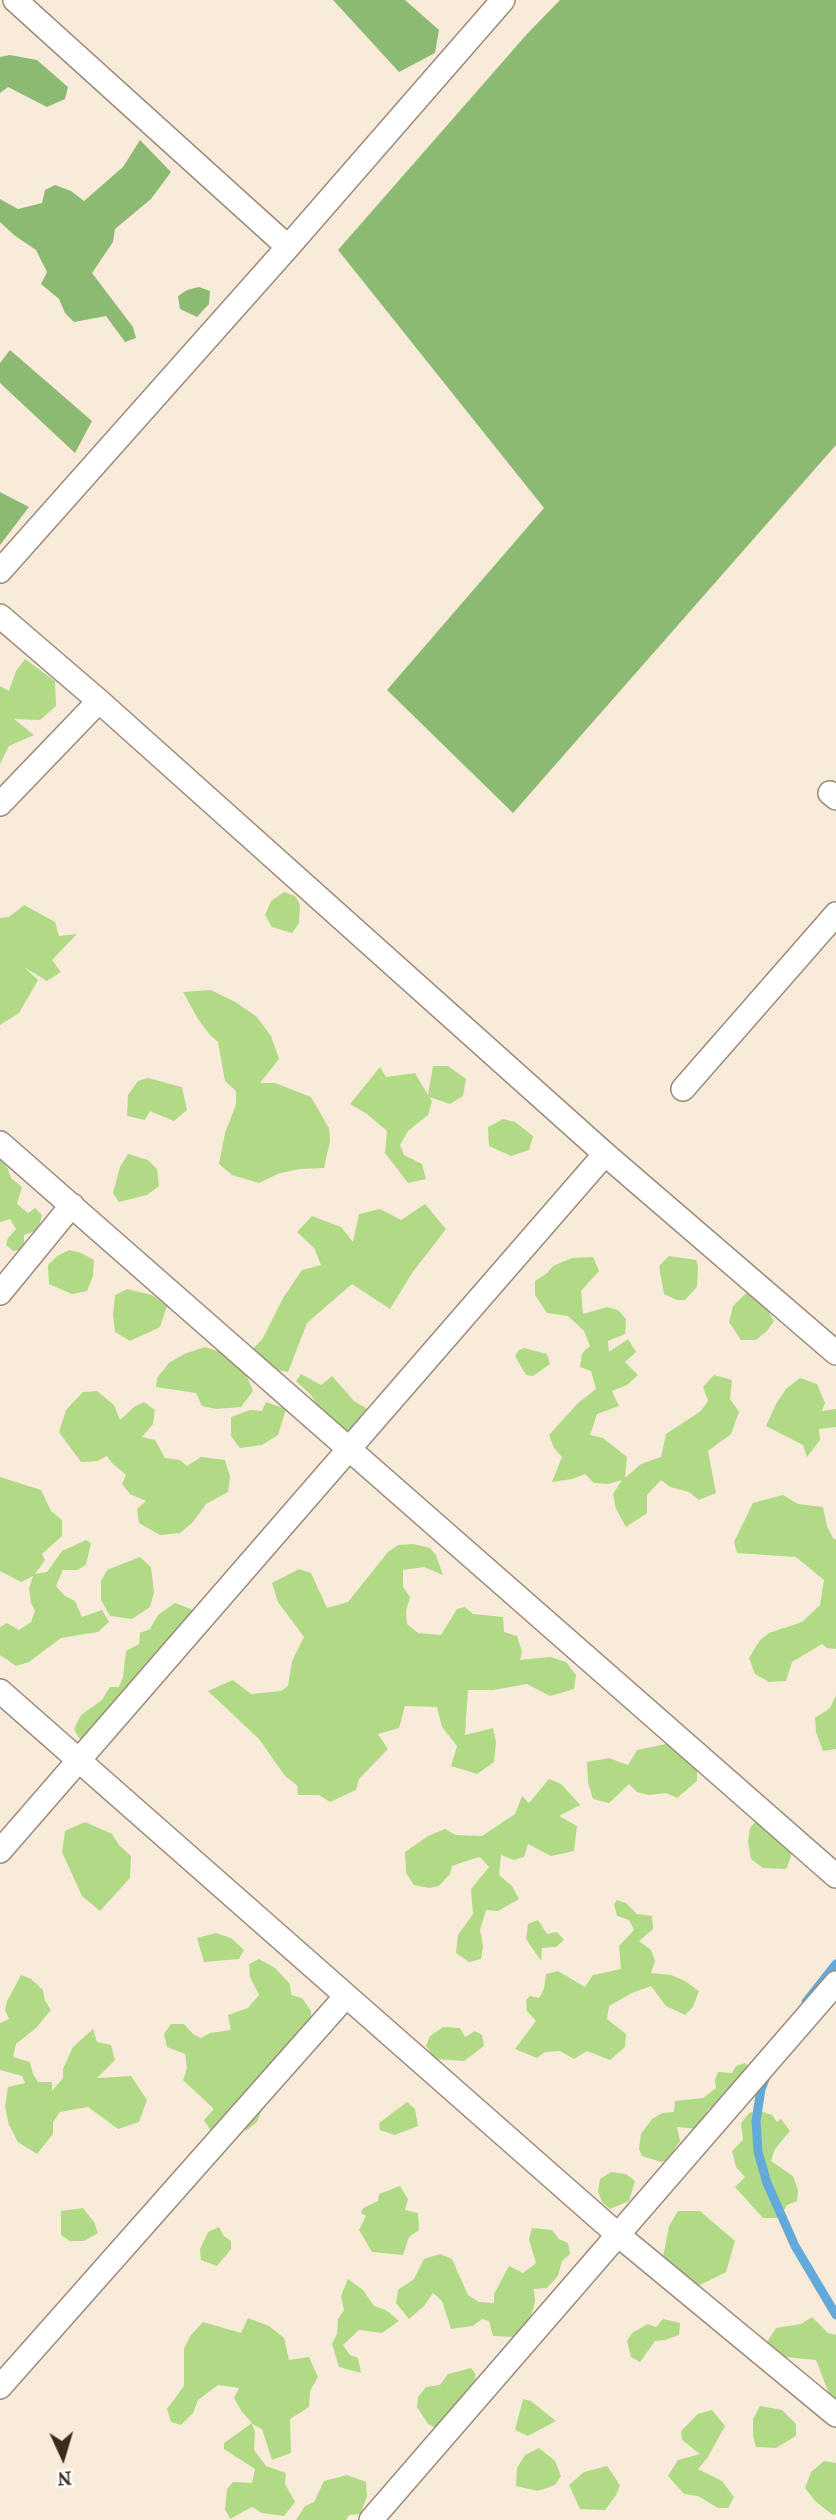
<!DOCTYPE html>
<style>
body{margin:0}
#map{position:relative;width:836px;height:2520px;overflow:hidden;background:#f9ebda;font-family:"IM FELL French Canon",serif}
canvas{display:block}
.north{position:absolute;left:28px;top:2422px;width:70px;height:70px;-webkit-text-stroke:5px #fff;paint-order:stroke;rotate:176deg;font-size:19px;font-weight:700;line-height:28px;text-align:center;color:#3b2a1e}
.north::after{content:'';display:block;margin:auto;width:24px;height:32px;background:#3b2a1e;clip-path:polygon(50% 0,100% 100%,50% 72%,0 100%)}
</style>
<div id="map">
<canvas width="836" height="2520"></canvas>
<div class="north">N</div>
</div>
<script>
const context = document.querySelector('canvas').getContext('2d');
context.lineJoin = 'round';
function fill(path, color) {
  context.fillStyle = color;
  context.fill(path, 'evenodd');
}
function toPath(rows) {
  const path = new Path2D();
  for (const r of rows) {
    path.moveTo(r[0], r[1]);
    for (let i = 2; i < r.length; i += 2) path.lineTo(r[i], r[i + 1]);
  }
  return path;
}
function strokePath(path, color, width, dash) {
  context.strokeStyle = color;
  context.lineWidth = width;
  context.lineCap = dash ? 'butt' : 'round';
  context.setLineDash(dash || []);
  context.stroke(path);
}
const green = toPath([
 [25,659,55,681,56,706,40,720,14,719,34,735,9,746,0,764,0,686,9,691,16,671],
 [284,892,295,896,300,904,299,923,292,933,272,927,265,915,271,901],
 [24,905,55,922,59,936,77,934,52,960,61,972,47,981,24,967,38,980,19,1013,0,1025,0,918,9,917],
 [211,990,237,1003,257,1017,271,1036,279,1059,260,1083,275,1083,311,1097,329,1128,330,1141,324,1168,300,1169,280,1173,259,1183,232,1175,219,1164,225,1133,236,1105,236,1091,225,1081,218,1042,210,1035,198,1019,183,992],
 [433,1066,448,1066,466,1079,463,1096,450,1104,429,1097,432,1101,428,1115,408,1131,400,1145,404,1155,422,1164,426,1179,408,1183,385,1153,387,1131,367,1114,350,1104,380,1067,386,1077,415,1073,428,1095],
 [148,1078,182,1087,187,1110,174,1121,150,1111,145,1120,127,1116,128,1095,138,1081],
 [503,1119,515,1122,533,1136,529,1150,511,1156,489,1146,488,1127],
 [128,1154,148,1160,157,1169,159,1186,147,1195,119,1202,113,1193,120,1167],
 [0,1157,8,1169,11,1178,22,1187,17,1204,28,1213,35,1208,42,1215,38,1230,24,1235,24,1249,13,1251,6,1245,8,1238,16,1229,10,1219,0,1222],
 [425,1204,446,1229,412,1273,390,1309,352,1284,307,1323,288,1372,272,1369,259,1361,253,1349,263,1338,283,1298,302,1270,321,1265,314,1248,297,1232,312,1216,341,1227,353,1242,359,1214,380,1209,401,1220],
 [69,1250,81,1253,94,1260,93,1276,87,1291,72,1294,49,1284,48,1265,57,1256],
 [669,1256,696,1260,698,1266,697,1287,685,1300,677,1300,664,1294,659,1266],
 [593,1257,599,1271,581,1291,583,1314,607,1307,618,1310,626,1319,625,1334,608,1341,609,1352,628,1339,636,1352,625,1362,638,1375,627,1385,612,1391,619,1406,597,1414,590,1435,603,1438,627,1457,625,1478,641,1464,661,1457,666,1434,701,1411,708,1401,703,1387,714,1375,732,1380,730,1399,739,1412,731,1434,708,1451,716,1493,699,1500,689,1492,670,1487,661,1480,647,1495,647,1513,626,1527,616,1509,613,1494,622,1480,608,1484,594,1483,585,1474,572,1479,552,1482,562,1457,554,1448,549,1435,578,1403,596,1389,591,1371,580,1367,582,1353,590,1346,584,1331,568,1316,547,1313,535,1295,535,1281,546,1274,553,1266,572,1258],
 [127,1289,152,1295,167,1306,160,1327,130,1341,115,1332,113,1315,115,1295],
 [746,1293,757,1293,774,1321,767,1331,756,1340,741,1340,729,1322,733,1306],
 [205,1347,220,1352,236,1361,246,1374,253,1391,241,1407,216,1409,202,1406,196,1393,156,1387,157,1378,169,1363,184,1354],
 [524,1348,547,1354,550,1364,533,1376,526,1375,515,1356,519,1350],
 [301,1374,321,1385,332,1376,354,1401,369,1410,359,1424,348,1431,326,1419,311,1395,296,1381],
 [800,1378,817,1384,825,1403,822,1411,836,1409,836,1427,819,1429,820,1440,807,1457,803,1445,766,1426,776,1404,786,1389],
 [97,1391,114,1405,120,1420,134,1407,144,1402,155,1410,153,1424,142,1437,155,1440,165,1458,180,1460,187,1466,201,1457,225,1460,230,1477,228,1492,206,1504,193,1522,180,1533,160,1535,139,1523,137,1509,146,1501,130,1494,122,1484,126,1475,112,1463,107,1456,97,1461,81,1462,59,1432,66,1410,83,1392],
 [266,1402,286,1409,278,1435,262,1445,240,1448,231,1436,231,1417,250,1410,262,1411],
 [0,1477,41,1490,51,1511,62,1520,62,1536,42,1554,45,1560,35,1574,47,1572,62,1551,86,1540,91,1543,86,1565,77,1570,63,1570,56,1586,65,1596,75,1601,82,1617,102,1610,109,1622,98,1632,61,1638,29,1662,16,1666,0,1655,0,1627,7,1623,19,1630,31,1622,35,1611,31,1603,29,1588,33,1576,21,1582,0,1571],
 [783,1495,798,1504,823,1507,827,1526,834,1540,836,1538,836,1649,827,1648,822,1644,792,1662,786,1681,769,1682,755,1674,749,1658,760,1640,769,1633,802,1622,820,1605,824,1580,796,1557,737,1553,734,1542,753,1503],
 [413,1544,430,1548,436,1555,443,1575,424,1567,403,1570,403,1587,410,1597,406,1611,407,1624,418,1633,441,1635,457,1609,465,1607,473,1614,503,1617,504,1632,517,1636,522,1651,520,1660,550,1657,566,1662,576,1675,574,1689,550,1696,527,1684,493,1690,468,1690,465,1735,493,1728,496,1742,494,1762,477,1774,451,1766,457,1746,442,1727,437,1707,405,1706,399,1728,378,1734,388,1749,359,1779,356,1790,330,1802,319,1795,298,1795,297,1785,285,1776,259,1739,208,1691,233,1680,251,1694,281,1691,288,1686,292,1661,304,1637,278,1602,272,1583,299,1569,311,1573,327,1608,348,1602,388,1552,398,1545],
 [140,1557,151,1567,154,1593,150,1607,132,1619,110,1616,101,1600,101,1581,107,1570],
 [175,1603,191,1609,196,1624,168,1656,169,1673,159,1687,131,1713,92,1743,79,1738,74,1729,81,1715,102,1700,110,1687,119,1687,123,1677,126,1651,139,1644,140,1633,150,1629,158,1615],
 [836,1695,836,1749,823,1751,816,1732,815,1718,830,1708],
 [671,1743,697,1769,697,1781,677,1798,666,1793,649,1795,637,1792,629,1784,609,1803,593,1799,588,1782,587,1762,609,1758,628,1765,637,1750],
 [549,1779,561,1784,580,1805,559,1816,577,1826,574,1851,551,1856,528,1844,524,1857,514,1860,501,1855,499,1875,512,1886,519,1899,498,1911,486,1910,480,1930,483,1946,481,1959,469,1962,456,1953,458,1935,473,1914,471,1889,489,1867,480,1857,469,1860,452,1866,450,1874,439,1886,429,1888,414,1885,406,1873,405,1852,428,1836,445,1829,456,1835,482,1836,515,1814,522,1796,529,1803],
 [764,1820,788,1833,791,1857,786,1869,763,1868,751,1859,748,1842,750,1828,755,1822],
 [85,1822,112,1834,119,1845,131,1856,130,1878,100,1911,82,1896,62,1852,65,1831],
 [617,1900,626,1903,637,1914,652,1916,653,1929,639,1941,651,1950,655,1961,651,1973,671,1975,685,1981,699,1991,693,2007,685,2015,666,2006,651,1986,632,1993,609,2006,607,2019,626,2034,625,2047,610,2060,587,2051,574,2059,560,2051,545,2052,537,2058,515,2049,536,2021,527,2011,526,2000,530,1996,539,1998,544,1989,546,1974,558,1971,585,1987,593,1975,621,1969,619,1946,634,1930,629,1920,617,1916,614,1904],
 [538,1920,547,1934,557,1932,564,1940,556,1947,542,1948,541,1961,526,1939,528,1924],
 [216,1933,231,1938,244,1950,239,1959,204,1962,197,1938],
 [259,1959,275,1968,290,1984,291,1995,302,1998,311,2011,311,2021,325,2034,318,2046,284,2053,257,2122,247,2130,212,2133,204,2120,214,2109,183,2080,187,2068,185,2054,167,2047,164,2034,171,2024,184,2024,193,2034,201,2038,210,2033,231,2030,228,2015,248,2008,259,1995,250,1977,249,1964],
 [21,1975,31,1979,43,1990,45,2001,51,2010,36,2028,16,2044,13,2057,30,2062,33,2074,38,2082,52,2082,52,2091,63,2078,63,2069,73,2047,93,2029,97,2042,111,2045,115,2060,97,2078,131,2076,147,2100,139,2122,118,2129,88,2107,60,2112,53,2122,53,2134,37,2154,18,2142,9,2125,5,2107,8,2087,25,2083,22,2076,0,2070,0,2023,9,2019,5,2010,7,2001],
 [443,2027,460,2028,465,2037,475,2031,482,2035,484,2046,464,2061,435,2059,426,2046,430,2036],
 [745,2063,752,2070,723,2100,707,2110,708,2116,698,2129,677,2127,680,2141,667,2160,661,2162,642,2156,639,2149,641,2134,652,2119,662,2113,674,2112,675,2101,703,2098,716,2088,715,2080,718,2072,732,2073,736,2066],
 [407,2102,415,2109,418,2126,395,2135,380,2130,379,2123],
 [758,2110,772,2115,777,2122,781,2119,790,2131,775,2149,771,2161,793,2176,798,2190,797,2201,787,2205,780,2218,763,2218,735,2187,745,2177,736,2167,732,2151,743,2140,741,2123,749,2113],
 [611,2172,626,2174,635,2181,629,2201,610,2209,602,2202,598,2191,600,2179],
 [400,2186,408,2199,405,2210,418,2213,419,2230,409,2237,403,2255,372,2252,359,2230,366,2216,361,2213,363,2208,378,2201,379,2194],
 [83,2208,94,2222,98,2233,84,2241,70,2241,61,2235,61,2211],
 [678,2211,700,2211,735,2241,726,2272,700,2285,669,2275,663,2257,669,2226],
 [219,2227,224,2236,231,2241,231,2249,217,2266,201,2260,200,2249,208,2232],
 [532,2228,552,2230,559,2239,568,2243,570,2254,562,2261,558,2276,547,2288,534,2289,535,2302,530,2319,515,2337,493,2336,489,2321,482,2319,473,2326,451,2329,442,2301,433,2293,424,2306,409,2319,396,2303,398,2290,414,2279,424,2259,440,2254,452,2259,468,2295,479,2302,494,2303,494,2294,509,2266,523,2273,536,2263,529,2239],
 [348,2279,363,2290,374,2306,386,2310,399,2321,382,2333,359,2330,343,2345,350,2355,358,2358,361,2373,339,2367,332,2344,337,2334,338,2319,344,2310,341,2296],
 [812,2317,828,2333,836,2335,836,2400,831,2399,816,2360,784,2357,767,2342,776,2328,801,2324],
 [248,2318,269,2326,284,2338,289,2360,309,2357,318,2377,310,2391,309,2407,290,2419,291,2453,272,2460,262,2429,252,2424,255,2432,254,2450,266,2466,286,2473,285,2484,295,2502,284,2516,262,2513,252,2507,230,2519,225,2509,227,2489,233,2482,252,2483,255,2469,224,2449,224,2443,252,2423,242,2412,234,2398,239,2388,218,2385,198,2400,193,2413,181,2425,171,2422,167,2409,184,2386,184,2348,191,2335,203,2322,241,2333],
 [663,2319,680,2323,679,2335,665,2340,655,2341,640,2362,631,2357,627,2341,632,2333,648,2324,656,2327],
 [471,2368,475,2373,476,2386,439,2430,428,2424,417,2407,418,2397,426,2387,440,2385,448,2374],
 [523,2399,531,2401,556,2421,528,2436,515,2430],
 [760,2406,782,2410,796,2424,796,2436,776,2448,756,2447,753,2436,753,2419],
 [712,2410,725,2426,708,2457,698,2469,722,2481,734,2497,728,2508,718,2508,698,2496,684,2494,668,2476,678,2460,700,2454,682,2440,681,2431,698,2414],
 [539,2448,555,2461,561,2476,555,2485,538,2491,516,2486,517,2468,525,2455],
 [824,2461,836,2463,836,2514,833,2515,816,2502,805,2488,811,2472],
 [607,2466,620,2485,616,2495,605,2510,580,2509,569,2485,584,2472],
 [347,2475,366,2482,367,2497,360,2514,349,2515,346,2520,296,2520,305,2506,314,2502,324,2481]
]);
const forest = toPath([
 [333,0,405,0,439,30,435,53,399,72],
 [560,0,836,0,836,445,513,813,387,690,544,508,338,250,527,34],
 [10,55,37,60,68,87,65,99,47,107,8,87,0,93,0,57],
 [140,140,171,172,151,199,115,229,113,242,92,273,133,327,136,338,125,342,106,316,74,322,65,313,59,299,41,284,47,272,36,250,14,235,0,222,0,199,18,209,42,203,45,190,55,185,71,191,84,201,123,167],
 [199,287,210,291,209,304,197,317,180,309,178,296,187,290],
 [10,350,92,421,75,453,0,383,0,363],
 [0,492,29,507,0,545]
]);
const stream = toPath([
 [806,2002,836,1964],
 [767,2074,761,2089,756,2121,758,2152,767,2183,795,2246,836,2315]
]);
const street = toPath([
 [15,0,288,247],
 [0,571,288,247,503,0],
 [0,616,99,701,605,1154,836,1353],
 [830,793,836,798],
 [0,804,99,701],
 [683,1089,836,914],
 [0,1143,836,1876],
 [0,1293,72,1205],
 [0,1691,617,2234,836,2415],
 [0,1851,605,1154],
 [0,2387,346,1996],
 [371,2520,836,1983]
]);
fill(green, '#b0da85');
fill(forest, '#8cba72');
strokePath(stream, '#63a9d9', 9);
strokePath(street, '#9a8a7c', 26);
strokePath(street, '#fff', 23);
</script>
